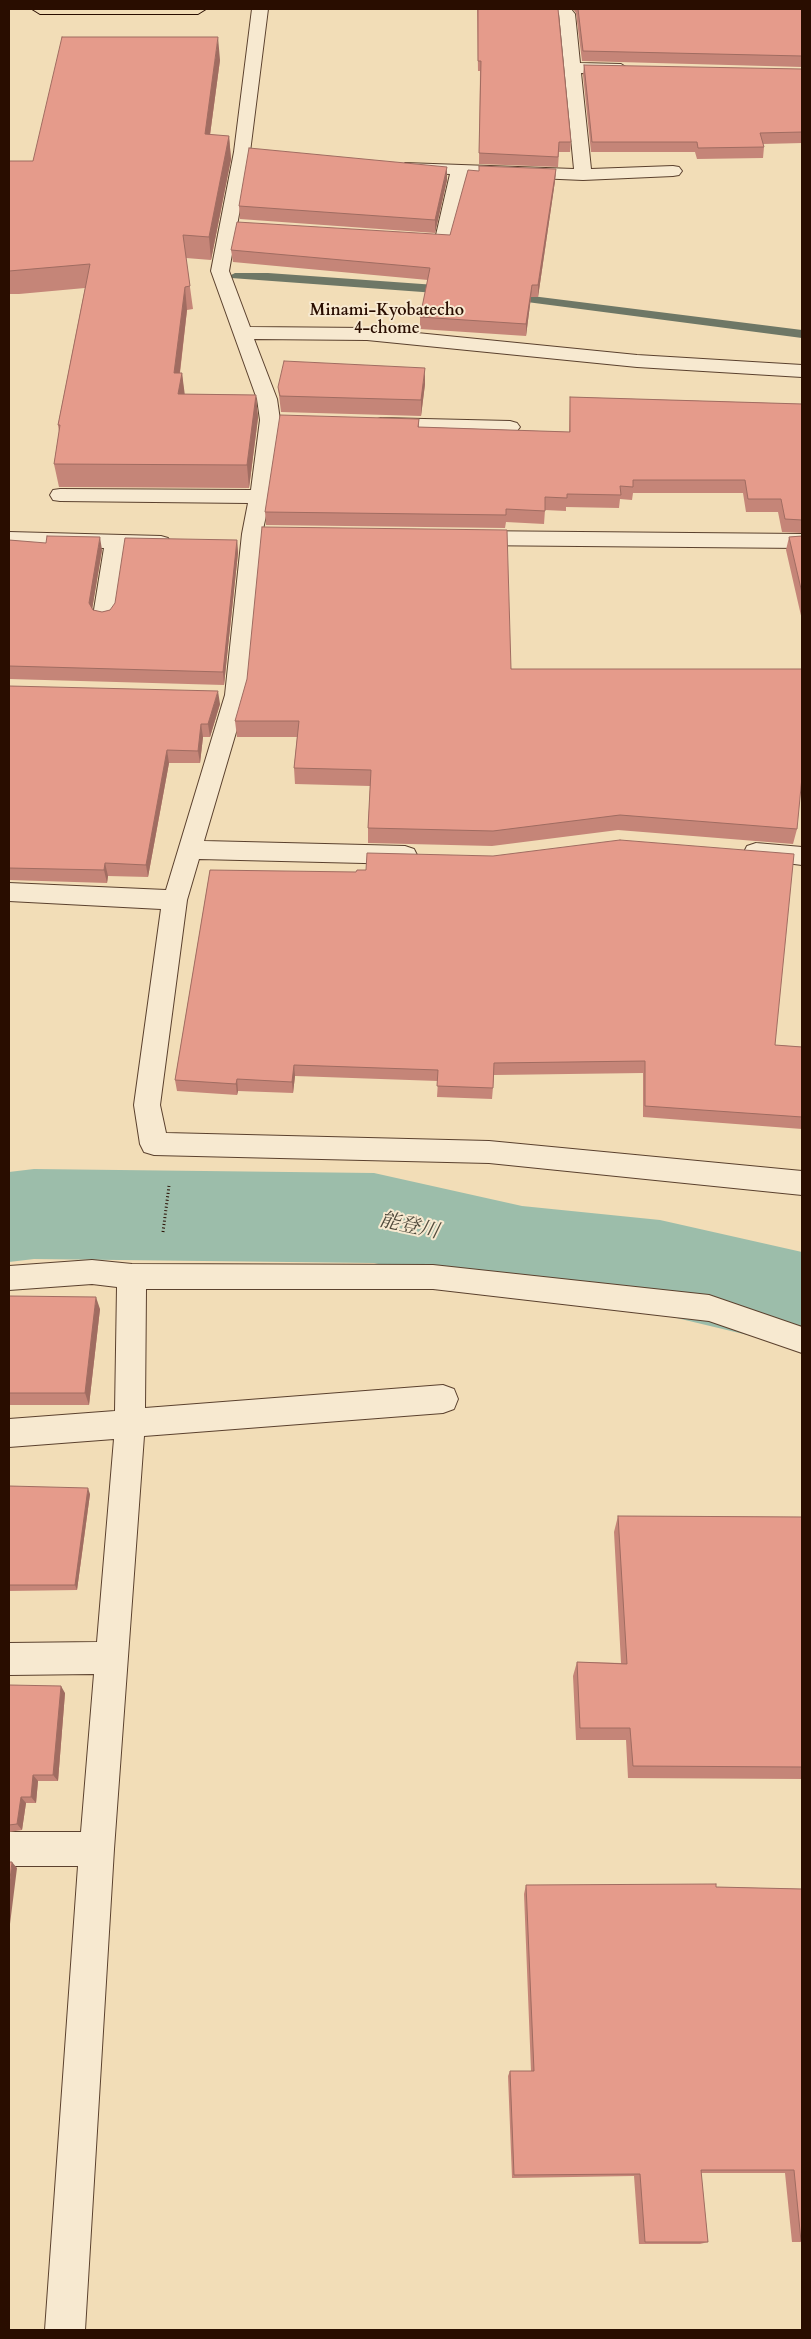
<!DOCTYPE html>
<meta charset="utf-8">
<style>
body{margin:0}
#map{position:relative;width:811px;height:2339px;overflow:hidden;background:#f2ddb7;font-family:Cardo,serif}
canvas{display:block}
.frame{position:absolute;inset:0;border:10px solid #290d00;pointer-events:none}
</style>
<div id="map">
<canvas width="811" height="2339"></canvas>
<div class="frame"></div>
</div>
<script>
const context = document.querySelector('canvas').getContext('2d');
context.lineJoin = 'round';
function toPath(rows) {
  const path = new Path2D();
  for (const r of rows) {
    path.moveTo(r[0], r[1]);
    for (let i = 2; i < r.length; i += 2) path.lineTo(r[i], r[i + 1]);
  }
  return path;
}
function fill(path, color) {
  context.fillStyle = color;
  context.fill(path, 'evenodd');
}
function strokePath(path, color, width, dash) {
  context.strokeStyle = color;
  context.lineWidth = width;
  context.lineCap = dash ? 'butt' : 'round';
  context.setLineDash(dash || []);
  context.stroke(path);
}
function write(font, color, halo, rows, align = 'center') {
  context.font = font + ' Cardo,"Noto Serif JP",serif';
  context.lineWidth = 4;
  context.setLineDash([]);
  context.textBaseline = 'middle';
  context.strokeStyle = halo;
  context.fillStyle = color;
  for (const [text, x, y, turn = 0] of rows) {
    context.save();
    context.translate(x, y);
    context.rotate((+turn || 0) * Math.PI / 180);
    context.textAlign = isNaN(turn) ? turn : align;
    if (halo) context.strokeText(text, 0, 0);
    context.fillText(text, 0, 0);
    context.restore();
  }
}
const stream = toPath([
 [235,273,268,273,450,286,456,290,450,294,231,278,229,276,235,273],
 [508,293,802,330,802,338,504,299,502,297,508,293]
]);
const river = toPath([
 [34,1169,374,1173,522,1206,660,1220,802,1252,802,1348,660,1314,522,1298,374,1263,34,1259,9,1262,9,1172,34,1169]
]);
const path = toPath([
 [163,1232,169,1186]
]);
const minor = toPath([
 [252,9,268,9,250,152,229,271,250,327,367,328,637,355,802,365,802,377,637,367,367,340,254,339,277,399,280,420,270,497,262,534,247,695,204,841,405,846,414,849,417,855,414,861,405,864,199,859,187,900,160,1105,166,1133,489,1141,802,1171,802,1195,489,1163,154,1155,144,1152,140,1144,134,1105,161,909,9,901,9,883,166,890,225,695,242,534,248,503,60,501,53,500,50,495,53,490,60,489,251,490,260,420,257,399,211,271,234,152,252,9],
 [555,9,571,9,575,14,580,63,621,64,629,69,621,74,581,73,591,169,673,166,679,167,682,171,679,175,673,176,583,180,467,175,449,245,443,246,407,243,404,239,407,235,436,235,450,174,411,172,405,171,402,167,405,163,574,169,559,14,555,9],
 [381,418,510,421,517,423,520,427,517,431,510,433,374,428,371,424,374,420,381,418],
 [469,531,802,534,802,548,469,545,462,543,459,538,462,533,469,531],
 [9,532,161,536,168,538,171,543,168,548,161,550,125,549,115,616,112,621,104,623,96,621,93,616,104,548,9,546,9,532],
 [756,843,802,847,802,865,747,858,744,852,747,846,756,843],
 [92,1260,132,1264,433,1265,709,1295,802,1327,802,1353,709,1321,433,1289,146,1289,145,1408,443,1385,454,1389,458,1399,454,1409,443,1413,144,1436,114,1849,85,2330,45,2330,78,1866,9,1866,9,1832,81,1832,94,1674,9,1675,9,1643,97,1642,114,1439,9,1447,9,1419,115,1411,117,1287,92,1284,9,1290,9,1266,92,1260]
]);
const major = toPath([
 [32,9,206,9,198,14,40,14,32,9]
]);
const wall = toPath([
 [477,9,558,9,571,142,570,152,559,152,558,167,479,164,480,71,478,71],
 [573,9,802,9,802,67,582,61,576,13],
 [220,60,210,135,229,136,231,159,211,260,186,258,193,309,187,310,180,373,182,373,184,394,256,395,258,418,249,488,59,487,54,464,59,432,58,425,85,288,19,294,9,294,9,161,33,161],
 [584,65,802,70,802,143,763,144,764,147,763,158,697,159,695,152,591,152,583,75],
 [556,169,555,181,538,297,531,297,526,336,420,329,420,317,428,280,233,262,231,250,450,235,479,171],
 [447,180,435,233,240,219,239,206],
 [425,384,421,416,281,412,278,387],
 [570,397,802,404,802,533,782,532,778,512,746,512,743,493,633,493,632,500,620,499,619,508,566,507,566,511,545,510,544,524,506,522,505,528,266,525,265,512,419,419,419,427,569,432],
 [802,536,802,620,786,550,789,537],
 [9,540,102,550,92,609,93,610,102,612,110,610,237,540,238,553,224,685,9,679],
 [511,669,797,829,793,844,618,830,492,846,368,843,368,828,370,786,295,784,294,768,297,737,237,737,235,721],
 [9,686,220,704,210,737,203,737,200,763,169,763,148,877,108,876,107,883,9,880],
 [210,870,775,1045,802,1047,802,1129,643,1117,643,1073,494,1075,492,1099,437,1097,438,1081,295,1076,293,1093,238,1091,237,1095,177,1091,175,1080],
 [9,1296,100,1309,89,1405,9,1405],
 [9,1486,90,1494,77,1590,9,1591],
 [618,1516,802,1517,802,1779,628,1778,626,1740,576,1740,573,1676,577,1662,621,1663,614,1532],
 [9,1685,65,1693,58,1781,38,1781,36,1803,26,1803,22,1830,9,1832],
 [526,1885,716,1887,802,1889,802,2242,792,2242,785,2173,701,2173,708,2242,700,2244,639,2244,634,2176,512,2178,508,2076,510,2071,531,2071,524,1894]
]);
const shadedWall = toPath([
 [218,37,220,60,207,157,205,134],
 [229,136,231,159,211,260,209,237],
 [447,167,447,180,435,233,435,220],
 [556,169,555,181,538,297,538,285],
 [532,285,531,297,526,336,526,324],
 [185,287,187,310,177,396,174,373],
 [425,368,425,384,421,416,421,400],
 [182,373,185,396,178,394],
 [256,395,258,418,249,488,247,465],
 [100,537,102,550,91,616,89,603],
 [237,540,238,553,224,685,223,672],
 [218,691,220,704,210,737,208,724],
 [201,724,203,737,200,763,198,751],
 [167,750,169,763,148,877,146,865],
 [105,863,108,876,107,883,104,870],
 [294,1065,295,1076,293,1093,292,1082],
 [237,1079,238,1091,237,1095,236,1084],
 [96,1297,100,1309,89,1405,85,1393],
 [88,1488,90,1494,77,1590,75,1585],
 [61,1686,65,1693,58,1781,53,1775],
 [33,1775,38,1781,36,1803,31,1797],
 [21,1797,26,1803,22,1830,17,1824],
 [12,1862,17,1868,9,1932,9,1888]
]);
const building = toPath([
 [478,9,558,9,571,142,559,142,558,157,479,153,481,61,478,61,478,9],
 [578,9,802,9,802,56,583,51,578,9],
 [62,37,218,37,205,134,229,136,209,237,183,235,190,286,185,287,174,373,182,373,178,394,256,395,247,465,54,464,60,425,58,425,90,264,9,271,9,161,33,161,62,37],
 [584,65,802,69,802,132,760,133,764,147,698,148,697,142,592,142,584,65],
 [249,148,447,167,435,220,239,206,249,148],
 [479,166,556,169,538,285,532,285,526,324,420,317,430,268,231,250,237,222,450,235,468,170,479,171,479,166],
 [284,361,425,368,421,400,280,396,278,387,284,361],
 [570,397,802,404,802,520,785,519,781,499,748,499,745,480,633,480,633,487,620,486,621,495,567,494,567,498,545,497,545,511,506,509,506,515,265,512,280,415,419,419,418,427,570,432,570,397],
 [262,527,507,530,511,669,802,669,802,777,797,829,620,815,493,831,368,828,371,770,294,768,299,721,235,721,247,679,262,527],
 [47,536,100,537,89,603,93,610,102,612,110,610,115,603,125,538,237,540,223,672,9,666,9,540,46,543,47,536],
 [802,536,802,593,789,537,802,536],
 [9,686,218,691,208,724,201,724,198,751,167,750,146,865,105,863,104,870,9,868,9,686],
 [620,840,794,854,775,1045,802,1047,802,1117,645,1106,645,1061,494,1063,493,1088,437,1086,438,1070,294,1065,292,1082,237,1079,236,1084,175,1080,210,870,356,872,357,870,366,870,367,853,493,856,620,840],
 [9,1296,96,1297,85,1393,9,1393,9,1296],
 [9,1486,88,1488,75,1585,9,1585,9,1486],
 [618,1516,802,1517,802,1767,633,1766,630,1728,580,1728,577,1662,627,1664,618,1516],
 [9,1685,61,1686,53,1775,33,1775,31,1797,21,1797,17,1824,9,1825,9,1685],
 [9,1862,12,1862,9,1888,9,1862],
 [716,1884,716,1887,802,1889,802,2241,801,2241,794,2170,701,2170,708,2242,645,2242,640,2174,514,2175,510,2071,534,2071,526,1885,716,1884]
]);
const farNeighbourhoodnames = [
 ["Minami-Kyobatecho",387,311],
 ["4-chome",387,329]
];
const waterNames = [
 ["能登川",409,1227,12]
];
fill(stream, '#6e7766');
fill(river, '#9cbdaa');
strokePath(minor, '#5b412e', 2);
strokePath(major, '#290d00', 2);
strokePath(path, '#290d00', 3, [1, 2.5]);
fill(minor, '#f7e9d0');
fill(major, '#f2ddb7');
fill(wall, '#c58578');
fill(shadedWall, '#a06c61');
fill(building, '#e59b8b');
strokePath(building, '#a06c61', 1);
write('bold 16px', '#290d00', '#f7e9d0', farNeighbourhoodnames);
write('italic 20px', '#514b3c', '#f7e9d0', waterNames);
</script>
